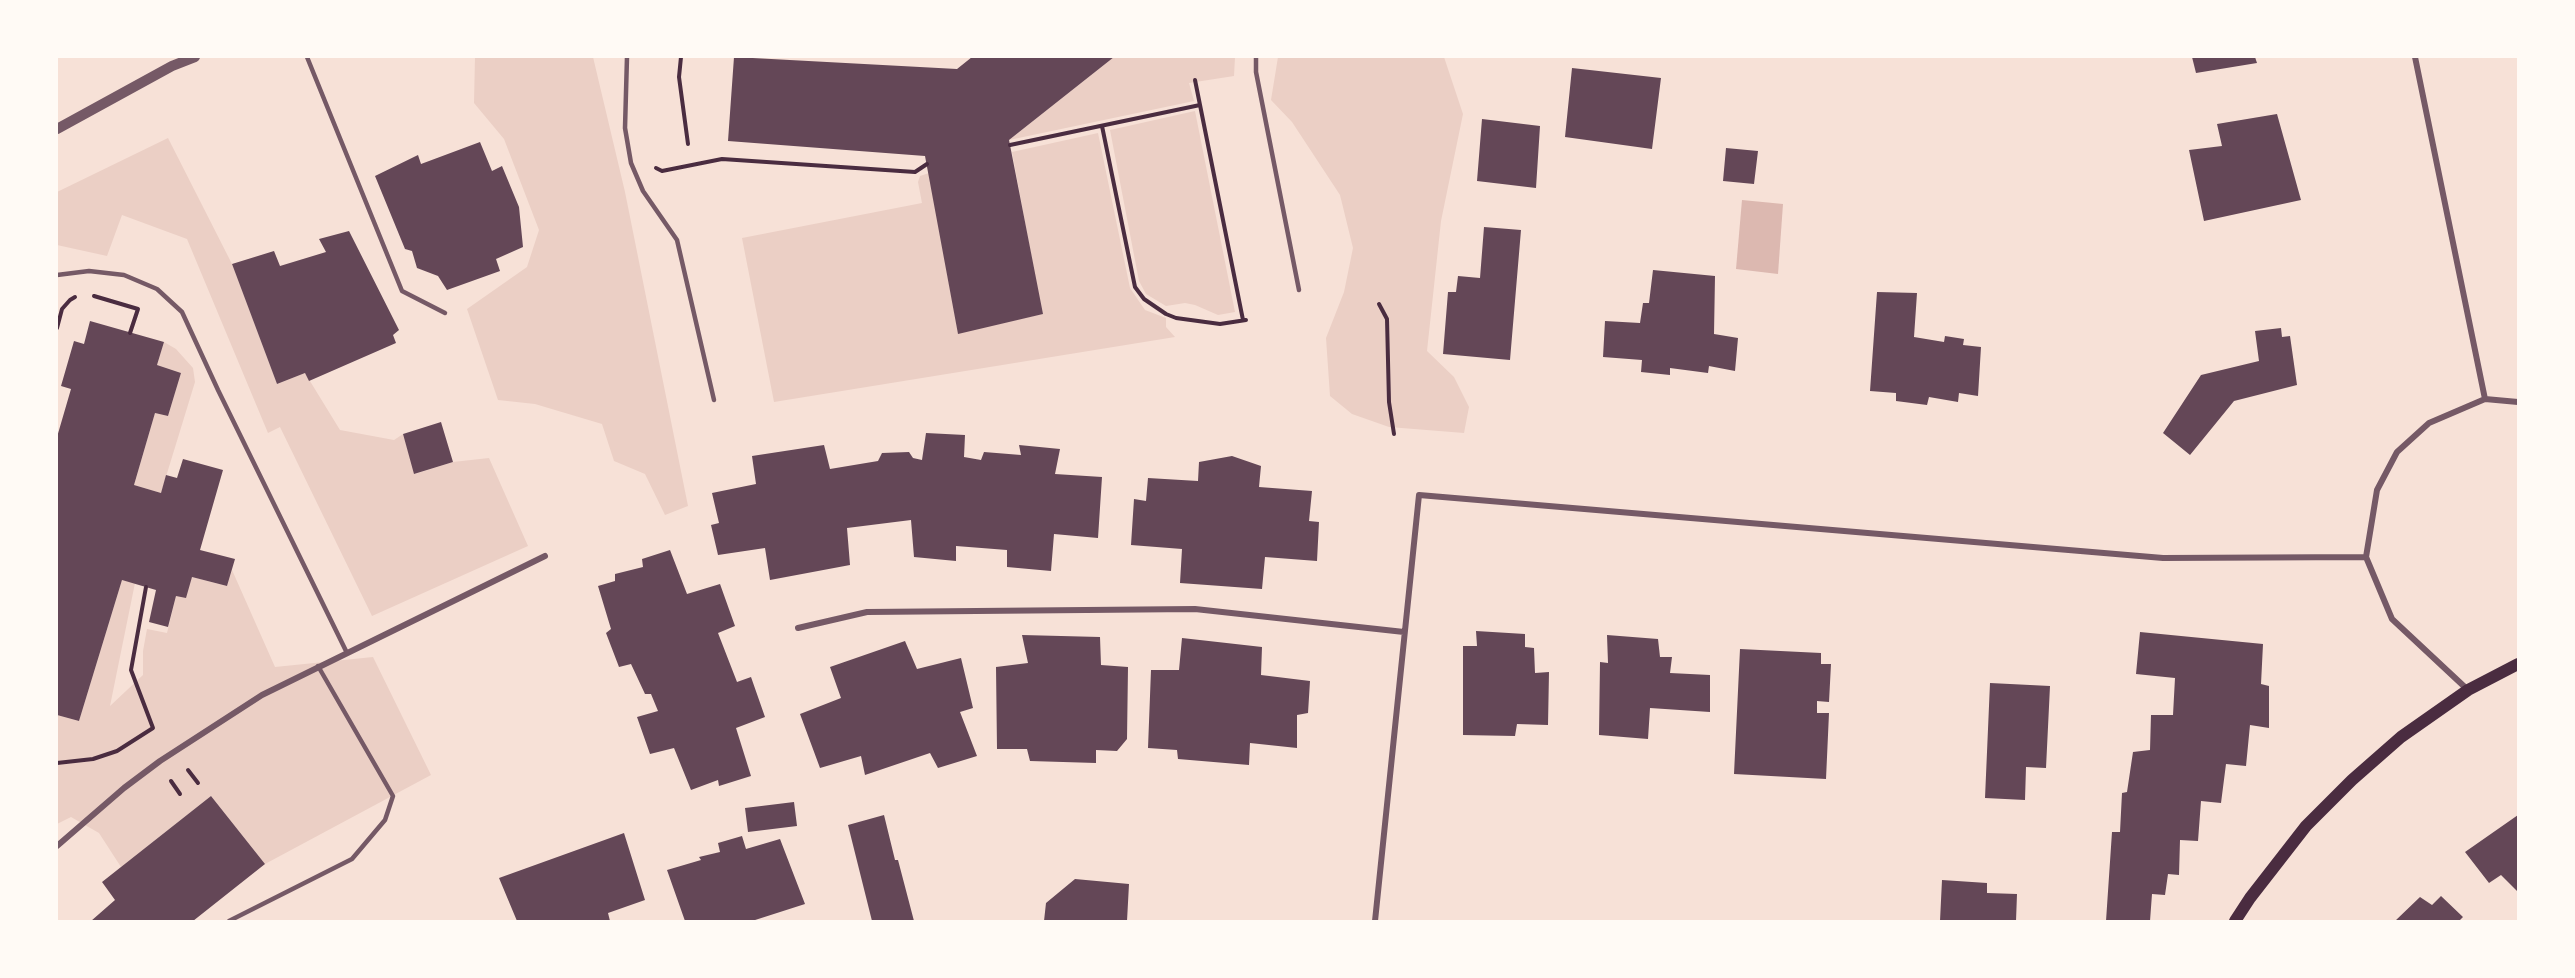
<!DOCTYPE html>
<style>
body{margin:0}
#map{position:relative;width:2575px;height:978px;overflow:hidden;background:#f7e1d7;font-family:"DM Sans",sans-serif}
canvas{display:block}
.frame{position:absolute;inset:0;border:58px solid #fffaf5;pointer-events:none}
</style>
<div id="map">
<canvas width="2575" height="978"></canvas>
<div class="frame"></div>
</div>
<script>
const context = document.querySelector('canvas').getContext('2d');
context.lineJoin = 'round';
function fill(path, color) {
  context.fillStyle = color;
  context.fill(path, 'evenodd');
}
function toPath(rows) {
  const path = new Path2D();
  for (const r of rows) {
    path.moveTo(r[0], r[1]);
    for (let i = 2; i < r.length; i += 2) path.lineTo(r[i], r[i + 1]);
  }
  return path;
}
function strokePath(path, color, width, dash) {
  context.strokeStyle = color;
  context.lineWidth = width;
  context.lineCap = dash ? 'butt' : 'round';
  context.setLineDash(dash || []);
  context.stroke(path);
}
const green = toPath([
 [475,57,593,57,625,192,688,506,665,515,645,474,614,461,602,424,535,404,498,400,467,309,527,267,539,230,504,139,474,103],
 [1114,57,1235,57,1234,76,1189,83,1194,101,1009,140],
 [1278,57,1444,57,1463,114,1441,221,1427,351,1454,377,1469,407,1464,433,1389,427,1352,414,1330,396,1326,338,1344,292,1353,248,1340,195,1292,122,1271,100],
 [1195,111,1235,312,1218,315,1195,305,1185,303,1166,306,1146,294,1139,281,1110,130],
 [1098,133,1130,288,1145,310,1166,318,1166,327,1175,337,774,402,742,238,922,203,918,182,920,176,929,173,958,333,1042,314,1012,152],
 [168,138,232,264,277,384,305,373,340,430,394,440,403,434,415,474,453,462,489,458,528,546,372,616,280,427,268,433,187,239,122,215,107,256,57,245,57,192],
 [164,342,176,349,193,368,195,382,161,493,134,485,155,413,168,416,181,373,157,365],
 [232,570,275,667,373,657,431,775,265,864,211,796,121,867,99,833,71,817,57,824,57,715,79,721,122,580,135,583,110,706,143,675,143,651,147,629,167,633,176,596,192,577,227,586]
]);
const water = toPath([
 [1742,200,1783,204,1778,274,1736,269]
]);
const building = toPath([
 [734,57,957,69,972,57,1114,57,1009,140,1043,314,958,334,925,156,728,141],
 [2192,57,2255,57,2257,63,2196,73],
 [1572,68,1661,78,1652,149,1565,137],
 [2277,114,2301,200,2204,221,2189,150,2222,146,2217,124],
 [1482,119,1540,126,1536,188,1477,181],
 [480,142,492,171,502,166,519,207,523,247,496,259,500,271,447,290,438,276,417,268,412,251,405,249,375,176,418,155,421,164],
 [1726,148,1758,151,1754,184,1723,181],
 [1484,227,1521,230,1510,360,1443,354,1448,292,1456,292,1458,276,1480,278],
 [349,231,399,330,393,335,396,343,309,381,305,373,277,384,232,264,274,251,280,266,326,252,319,239],
 [1653,270,1715,276,1714,334,1738,338,1735,371,1709,366,1708,373,1670,368,1670,375,1641,372,1642,360,1603,357,1605,321,1640,323,1643,303,1649,303],
 [1877,292,1917,293,1914,337,1944,342,1945,336,1964,339,1963,345,1981,347,1978,396,1959,393,1958,402,1929,397,1927,405,1896,401,1896,393,1870,391],
 [90,321,164,342,157,365,181,373,168,416,155,413,134,485,161,493,166,475,177,478,183,459,223,470,200,550,235,559,227,586,192,577,186,598,176,596,168,627,149,622,156,590,122,580,79,721,57,715,57,437,71,389,61,386,74,341,84,344],
 [2281,328,2282,337,2290,336,2297,385,2234,401,2190,455,2163,433,2201,375,2259,361,2255,331],
 [441,422,453,462,414,474,403,434],
 [926,433,965,435,964,457,981,460,984,452,1021,455,1019,445,1060,449,1055,474,1102,477,1098,538,1054,534,1051,571,1007,567,1007,550,956,546,956,561,914,557,911,520,847,528,850,565,770,580,765,548,718,555,711,525,719,523,712,493,756,484,752,456,824,445,830,469,878,461,882,453,909,452,913,458,922,460],
 [1232,456,1261,466,1259,487,1312,491,1309,521,1319,522,1317,561,1265,557,1262,589,1180,583,1182,549,1131,545,1134,499,1146,501,1148,478,1198,481,1199,462],
 [670,550,687,594,720,584,735,626,718,633,737,682,751,677,765,717,736,728,751,776,719,786,718,780,691,790,674,748,650,754,637,717,658,711,651,694,645,694,631,664,619,667,606,633,611,629,598,586,615,581,615,574,643,567,642,559],
 [1476,631,1525,634,1525,647,1534,648,1535,673,1549,672,1548,725,1517,724,1515,736,1463,735,1463,646,1477,646],
 [2140,632,2263,644,2261,684,2269,686,2269,728,2250,725,2246,766,2226,764,2221,803,2201,801,2198,841,2180,840,2179,875,2168,874,2165,895,2152,894,2150,921,2106,921,2112,832,2120,832,2122,793,2127,792,2133,752,2150,750,2151,715,2173,715,2175,678,2136,674],
 [1022,635,1100,637,1101,665,1128,667,1127,739,1117,751,1096,750,1096,763,1030,761,1027,749,997,749,996,667,1028,663],
 [1607,635,1658,639,1660,657,1672,657,1670,673,1710,675,1710,712,1650,708,1648,739,1599,735,1600,662,1608,663],
 [1182,638,1262,647,1261,675,1310,681,1308,713,1297,715,1297,748,1250,743,1249,765,1178,759,1177,750,1148,748,1151,670,1179,670],
 [905,641,917,669,961,658,973,708,960,712,977,756,938,768,930,753,865,775,861,756,820,768,800,714,841,698,830,667],
 [1740,649,1821,653,1821,664,1831,664,1829,702,1817,701,1817,713,1829,713,1826,779,1734,774],
 [1990,683,2050,686,2046,768,2026,767,2025,800,1985,798],
 [211,796,265,864,193,921,91,921,115,900,102,882],
 [794,802,797,826,748,832,745,808],
 [884,815,895,860,898,860,914,921,872,921,848,825],
 [2518,815,2518,892,2501,875,2489,883,2465,852],
 [624,833,645,900,608,913,610,921,517,921,499,878],
 [742,836,746,849,780,839,805,904,752,921,685,921,667,870,701,860,699,857,720,852,718,843],
 [1075,879,1129,884,1127,921,1044,921,1046,903],
 [1942,880,1987,883,1987,893,2017,894,2016,921,1940,921],
 [2441,896,2463,917,2459,921,2395,921,2420,897,2432,905]
]);
const path = toPath([
 [681,57,679,77,688,144],
 [1195,80,1243,320],
 [1102,126,1135,287,1144,299,1166,314,1176,318,1220,324,1246,320],
 [1010,145,1200,105],
 [656,168,662,171,722,159,915,172,927,164],
 [94,296,138,309,130,333],
 [1379,304,1387,319,1389,402,1394,434],
 [57,328,62,309,70,300,75,297],
 [57,763,93,759,117,751,153,728,131,670,146,587],
 [188,770,198,783],
 [171,781,180,794]
]);
const service = toPath([
 [307,57,402,291,445,313],
 [627,57,625,128,631,163,643,191,677,240,714,400],
 [1256,57,1256,72,1299,290],
 [57,275,89,271,124,275,157,289,182,312,218,390,347,653],
 [229,921,352,859,385,820,393,796,318,666]
]);
const minor = toPath([
 [2415,57,2485,399],
 [798,628,867,612,1195,609,1404,632],
 [2468,690,2392,619,2366,557,2377,490,2397,452,2429,423,2485,399,2518,402],
 [57,846,124,788,160,761,262,695,545,556],
 [1375,921,1419,495,2163,558,2366,557]
]);
const tertiary = toPath([
 [57,129,172,66,195,57]
]);
const secondary = toPath([
 [2235,921,2250,898,2306,826,2352,780,2401,737,2468,690,2518,664]
]);
fill(green, '#ebcfc5');
fill(water, '#dcb8b0');
fill(building, '#644757');
strokePath(path, '#4a2c40', 4);
strokePath(service, '#755966', 4.5);
strokePath(minor, '#755966', 6);
strokePath(tertiary, '#755966', 10);
strokePath(secondary, '#4a2c40', 12);
</script>
